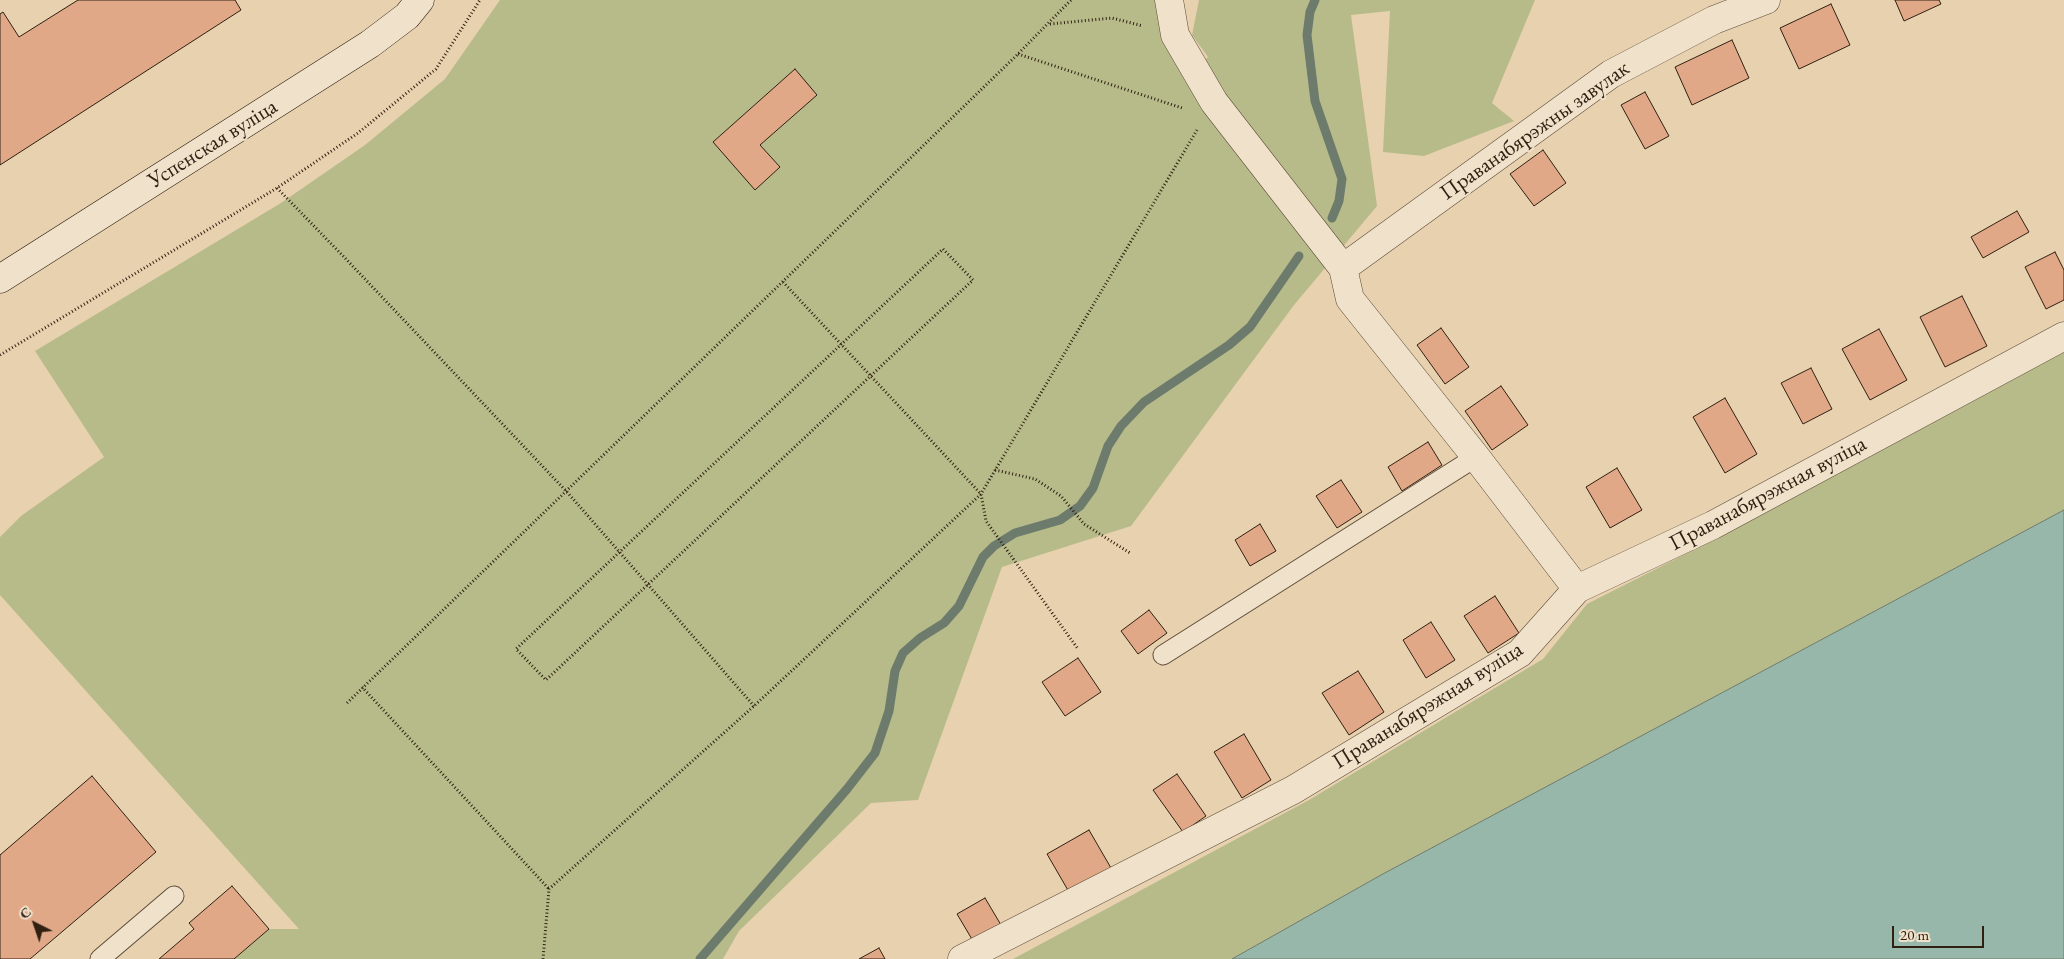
<!DOCTYPE html>
<meta charset="utf-8">
<style>
body{margin:0}
#map{position:relative;width:2064px;height:959px;overflow:hidden;background:#e8d1af;font-family:"EB Garamond",serif}
canvas{display:block}
.north{position:absolute;left:10px;top:899px;width:50px;height:50px;-webkit-text-stroke:4px #f0e1cb;paint-order:stroke;rotate:319deg;font-size:14px;font-weight:700;line-height:20px;text-align:center;color:#2f2012}
.north::after{content:'';display:block;margin:auto;width:18px;height:22px;background:#2f2012;clip-path:polygon(50% 0,100% 100%,50% 72%,0 100%)}
.scale{position:absolute;left:1892px;top:926px;width:92px;height:22px;box-sizing:border-box;border:2px solid #2f2012;border-top:0;padding-left:6px;font-size:15px;line-height:18px;white-space:nowrap;color:#2f2012;-webkit-text-stroke:4px #f0e1cb;paint-order:stroke}
</style>
<div id="map">
<canvas width="2064" height="959"></canvas>
<div class="north">С</div>
<div class="scale">20 m</div>
</div>
<script>
const context = document.querySelector('canvas').getContext('2d');
context.lineJoin = 'round';
function fill(path, color) {
  context.fillStyle = color;
  context.fill(path, 'evenodd');
}
function toPath(rows) {
  const path = new Path2D();
  for (const r of rows) {
    path.moveTo(r[0], r[1]);
    for (let i = 2; i < r.length; i += 2) path.lineTo(r[i], r[i + 1]);
  }
  return path;
}
function strokePath(path, color, width, dash) {
  context.strokeStyle = color;
  context.lineWidth = width;
  context.lineCap = dash ? 'butt' : 'round';
  context.setLineDash(dash || []);
  context.stroke(path);
}
function write(font, color, halo, rows, align = 'center') {
  context.font = font + ' "EB Garamond",serif';
  context.lineWidth = 4;
  context.setLineDash([]);
  context.textBaseline = 'middle';
  context.strokeStyle = halo;
  context.fillStyle = color;
  for (const [text, x, y, turn = 0] of rows) {
    context.save();
    context.translate(x, y);
    context.rotate((+turn || 0) * Math.PI / 180);
    context.textAlign = isNaN(turn) ? turn : align;
    if (halo) context.strokeText(text, 0, 0);
    context.fillText(text, 0, 0);
    context.restore();
  }
}
const green = toPath([
 [500,0,1155,0,1162,35,1189,75,1208,57,1192,35,1199,0,1535,0,1492,103,1514,121,1424,156,1383,152,1390,11,1351,15,1377,206,1294,305,1131,526,1002,567,918,800,871,803,739,931,723,959,234,959,269,929,299,929,0,595,0,537,21,516,104,457,35,351,281,203,365,145,445,79],
 [2064,351,2064,510,1381,875,1232,959,1013,959,1309,800,1543,659,1587,604,1721,536]
]);
const water = toPath([
 [2064,510,2064,959,1232,959,1381,875,2064,510]
]);
const stream = toPath([
 [1315,0,1310,12,1307,35,1315,101,1342,179,1339,201,1332,218],
 [700,959,847,789,875,753,889,711,895,671,903,653,920,638,944,623,959,606,983,557,994,546,1015,533,1060,520,1080,506,1093,488,1108,446,1121,426,1144,402,1229,345,1250,327,1299,256]
]);
const building = toPath([
 [78,0,235,0,241,10,0,165,0,14,3,12,19,37,78,0],
 [1895,0,1939,0,1941,4,1904,21,1895,0],
 [1831,4,1850,45,1799,69,1780,28,1831,4],
 [1732,40,1749,78,1692,105,1675,67,1732,40],
 [795,69,817,95,760,145,780,167,755,190,713,142,795,69],
 [1645,92,1669,136,1645,149,1621,105,1645,92],
 [1543,150,1566,183,1534,206,1510,174,1543,150],
 [2017,211,2029,232,1983,258,1971,237,2017,211],
 [2055,252,2064,270,2064,300,2046,309,2025,267,2055,252],
 [1962,296,1987,346,1945,367,1920,317,1962,296],
 [1441,328,1469,367,1445,384,1417,345,1441,328],
 [1879,329,1907,380,1870,400,1842,349,1879,329],
 [1811,368,1832,409,1803,424,1781,383,1811,368],
 [1501,386,1528,425,1492,450,1465,411,1501,386],
 [1725,398,1757,454,1725,473,1693,417,1725,398],
 [1428,442,1442,465,1402,491,1388,467,1428,442],
 [1617,468,1642,510,1610,528,1586,487,1617,468],
 [1341,480,1362,512,1337,528,1316,496,1341,480],
 [1260,524,1276,551,1250,566,1235,540,1260,524],
 [1495,596,1519,633,1488,653,1464,616,1495,596],
 [1149,610,1167,633,1138,654,1121,631,1149,610],
 [1431,622,1455,660,1426,678,1403,640,1431,622],
 [1078,658,1101,692,1065,716,1042,682,1078,658],
 [1358,671,1384,712,1349,735,1322,693,1358,671],
 [1244,734,1271,780,1242,798,1214,752,1244,734],
 [1177,774,1206,816,1183,832,1153,790,1177,774],
 [92,776,156,852,30,959,0,959,0,855,92,776],
 [1089,830,1111,868,1069,892,1047,854,1089,830],
 [232,886,269,929,234,959,159,959,194,929,189,923,232,886],
 [985,898,1004,930,976,946,957,914,985,898],
 [879,948,885,959,859,959,879,948]
]);
const path = toPath([
 [1050,24,1112,18,1143,26],
 [1018,54,1182,108],
 [277,188,345,258,567,492,754,706],
 [943,249,973,280,546,680,516,649,943,249],
 [783,282,981,494,986,521,1078,649],
 [0,355,277,188,358,133,436,69,480,0],
 [995,470,1035,479,1061,496,1084,524,1130,553],
 [362,687,549,889],
 [347,703,1018,54,1071,0],
 [543,959,549,889,754,706,981,494,1197,130]
]);
const lane = toPath([
 [1163,655,1476,457],
 [100,959,174,896]
]);
const street = toPath([
 [1169,0,1175,35,1214,102,1343,268,1350,299,1476,457,1577,589],
 [1343,268,1611,74,1714,20,1766,0],
 [962,959,1293,790,1520,653,1577,589,1713,525,2064,336]
]);
const secondary = toPath([
 [0,279,370,44,407,16,420,0]
]);
const streetNames = [
 ["Праванабярэжны завулак",1535,131,-35],
 ["Успенская вуліца",213,144,-32],
 ["Праванабярэжная вуліца",1768,494,-28],
 ["Праванабярэжная вуліца",1428,706,-32]
];
fill(green, '#b7bb8a');
fill(water, '#97b7aa');
strokePath(water, '#6d7b6d', 1);
strokePath(stream, '#6d7b6d', 9);
fill(building, '#e1a887');
strokePath(building, '#2f2012', 1);
strokePath(lane, '#5d4c39', 21);
strokePath(street, '#5d4c39', 29);
strokePath(secondary, '#2f2012', 29);
strokePath(path, '#2f2012', 3, [1, 2.5]);
strokePath(lane, '#f0e1cb', 19);
strokePath(street, '#f0e1cb', 28);
strokePath(secondary, '#f0e1cb', 28);
write('22px', '#2f2012', '#f0e1cb', streetNames);
</script>
